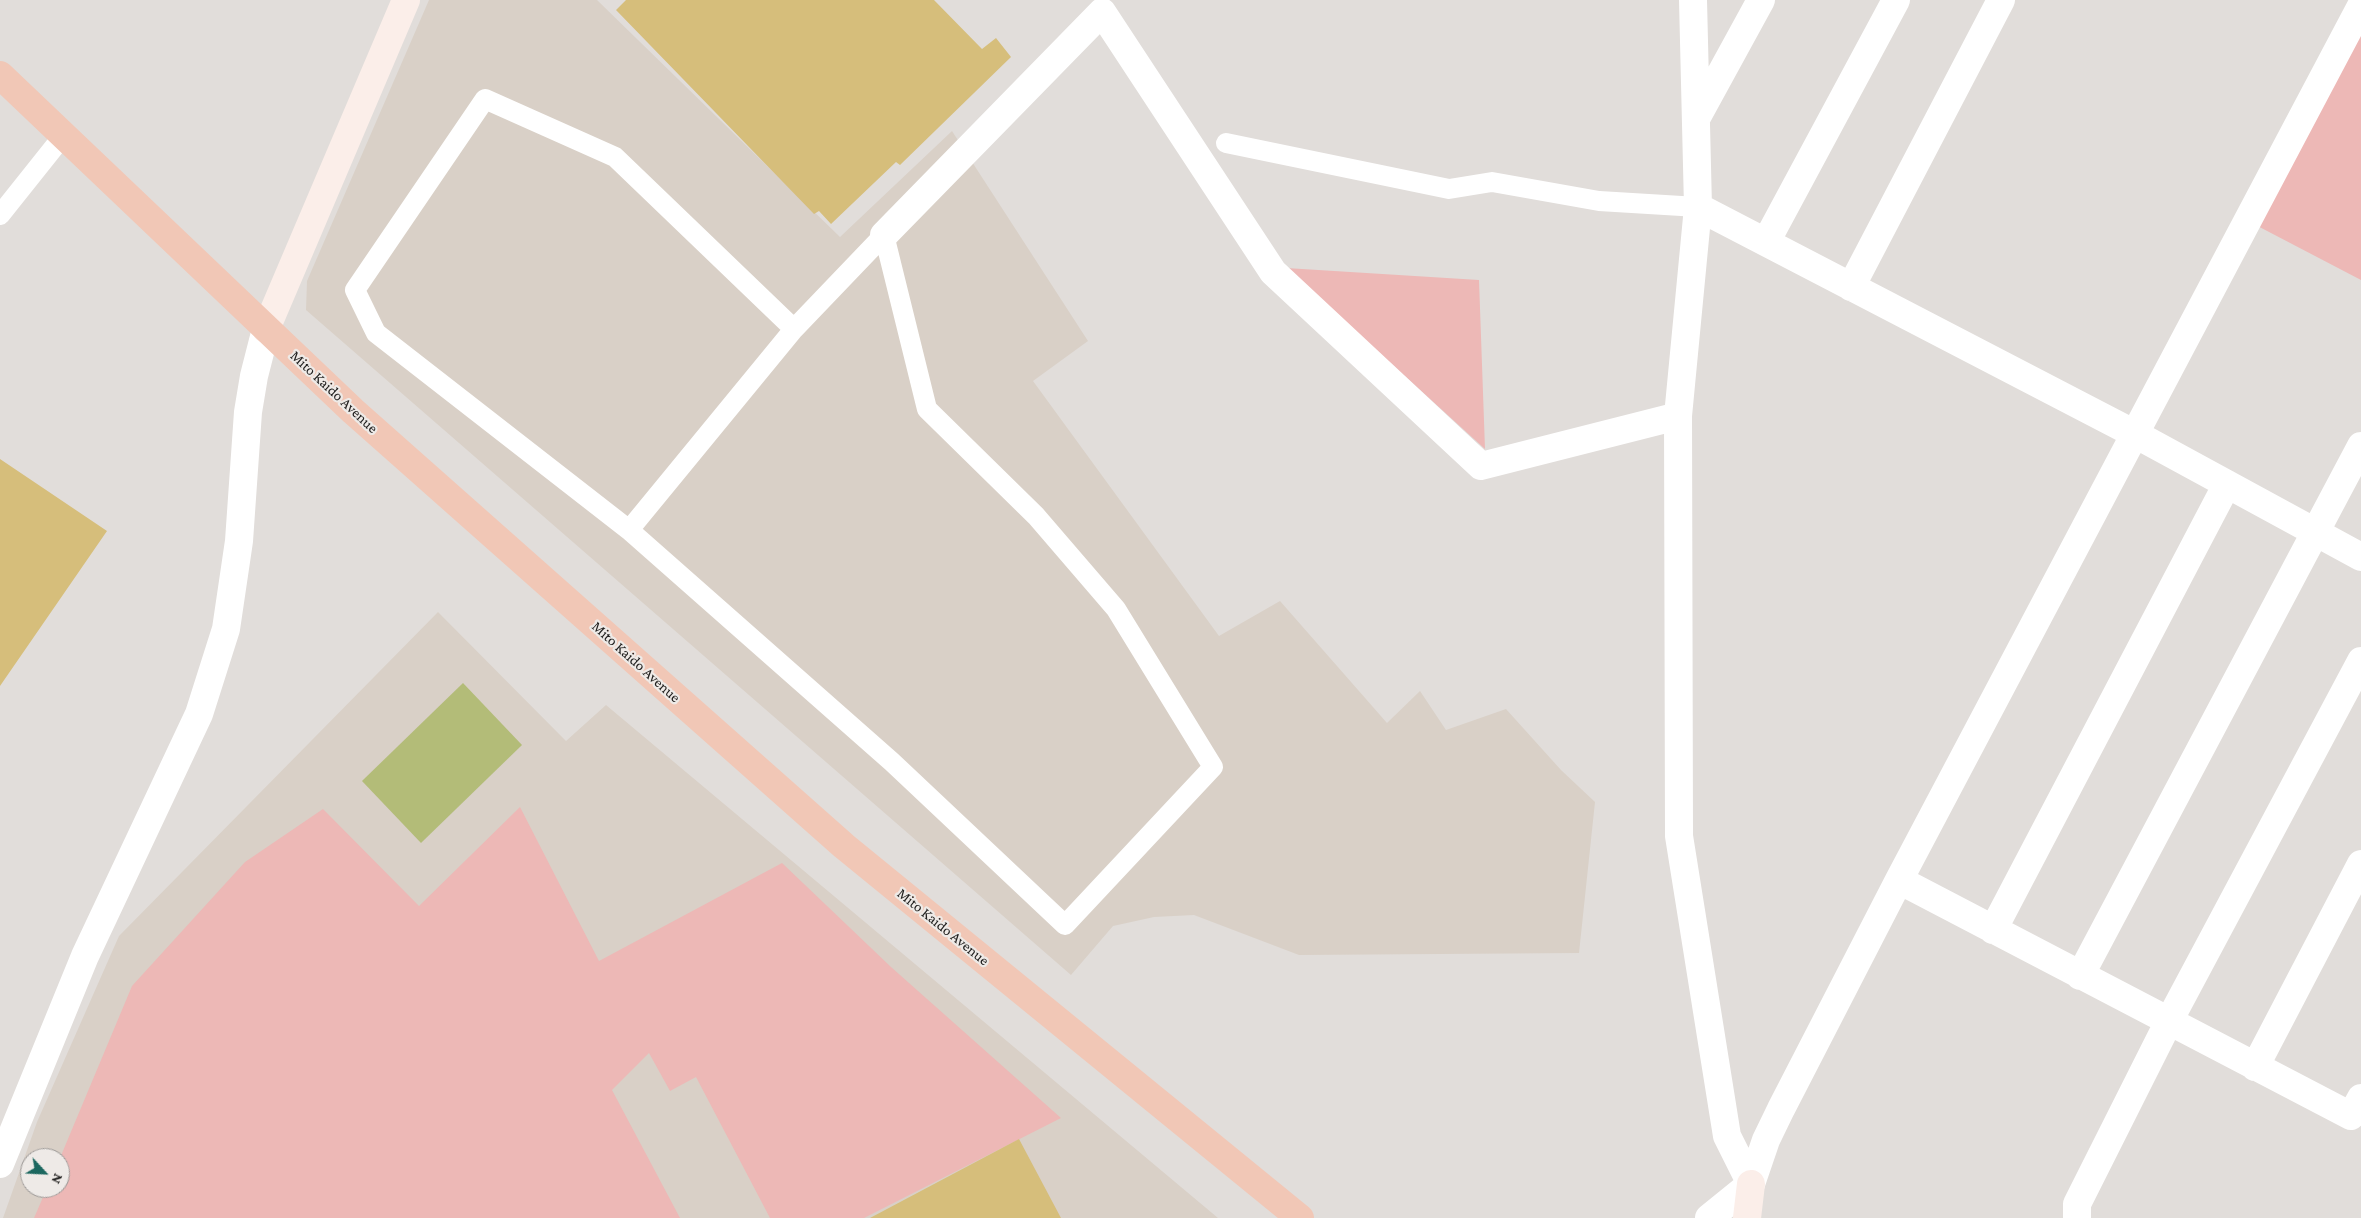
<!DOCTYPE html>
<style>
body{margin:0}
#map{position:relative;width:2361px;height:1218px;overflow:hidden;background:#e1ddda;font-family:"Crimson Pro",serif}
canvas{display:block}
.north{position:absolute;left:20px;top:1148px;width:50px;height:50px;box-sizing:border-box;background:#eeeae7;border:1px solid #9c9997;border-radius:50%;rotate:115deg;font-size:14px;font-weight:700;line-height:20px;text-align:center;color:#21201f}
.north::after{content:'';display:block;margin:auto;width:18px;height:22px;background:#1c675f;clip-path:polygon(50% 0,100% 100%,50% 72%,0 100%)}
</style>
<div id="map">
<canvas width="2361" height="1218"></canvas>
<div class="north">N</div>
</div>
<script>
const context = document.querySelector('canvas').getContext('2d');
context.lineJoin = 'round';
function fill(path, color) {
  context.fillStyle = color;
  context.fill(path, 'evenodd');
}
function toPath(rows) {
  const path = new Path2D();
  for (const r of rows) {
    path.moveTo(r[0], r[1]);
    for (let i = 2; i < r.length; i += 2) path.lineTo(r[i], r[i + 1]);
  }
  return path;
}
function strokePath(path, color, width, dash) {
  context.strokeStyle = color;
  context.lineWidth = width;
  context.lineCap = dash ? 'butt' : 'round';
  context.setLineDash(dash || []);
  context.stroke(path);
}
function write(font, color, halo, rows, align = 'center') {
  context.font = font + ' "Crimson Pro",serif';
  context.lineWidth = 4.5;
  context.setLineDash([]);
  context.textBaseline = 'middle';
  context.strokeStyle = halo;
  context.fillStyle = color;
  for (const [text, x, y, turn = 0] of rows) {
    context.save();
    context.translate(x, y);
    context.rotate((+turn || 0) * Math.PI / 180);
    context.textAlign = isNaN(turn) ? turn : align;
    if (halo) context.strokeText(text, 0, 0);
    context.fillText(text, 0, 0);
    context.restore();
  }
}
const built = toPath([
 [429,0,597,0,840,237,952,131,1088,341,1033,381,1219,636,1280,601,1387,723,1420,691,1446,730,1506,709,1561,770,1595,802,1579,953,1299,955,1194,915,1154,917,1113,926,1071,975,306,310,307,281],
 [438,612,566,741,606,705,1218,1218,3,1218,37,1122,119,936],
 [30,1158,60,1158,60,1188,30,1188]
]);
const green = toPath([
 [2361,5,2361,280,2248,221],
 [1286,268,1479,280,1485,449],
 [520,807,599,961,782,863,891,967,1061,1118,864,1218,770,1218,696,1077,670,1091,649,1053,612,1090,680,1218,34,1218,47,1188,60,1188,60,1158,132,986,245,862,323,809,419,906]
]);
const water = toPath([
 [463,683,522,745,421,843,362,781]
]);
const building = toPath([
 [626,0,934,0,982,49,996,38,1011,57,900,165,896,162,831,224,819,211,814,214,616,10],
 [0,459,107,531,0,686],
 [1019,1139,1061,1218,870,1218]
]);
const lane = toPath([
 [1226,143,1449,189,1492,182,1599,201,1698,207],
 [0,215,63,136],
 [629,530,794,329,884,235,927,409,1036,516,1116,609,1213,767,1065,925,892,762,629,530,376,333,355,290,485,99,615,157,794,329]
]);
const street = toPath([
 [1693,0,1698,207,1678,416,1679,836,1727,1136,1751,1184],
 [1697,117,1761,0],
 [1698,207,2135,434,2361,557],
 [884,235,1102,12,1273,272,1481,466,1678,416],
 [1766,242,1896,0],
 [1851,287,2001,0],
 [1899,880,2351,1116,2361,1098],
 [1993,930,2227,484],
 [2080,976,2361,446],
 [2255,1067,2361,864],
 [0,1164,85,956,199,714,226,629,239,541,248,412,254,376,266,329],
 [1709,1218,1751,1184,1766,1140,1781,1109,1899,880,2361,6],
 [2077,1218,2077,1204,2168,1023,2361,661]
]);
const secondary = toPath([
 [266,329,406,0],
 [1747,1218,1751,1184]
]);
const highway = toPath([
 [0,75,353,411,844,846,1300,1218]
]);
const streetNames = [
 ["Mito Kaido Avenue",334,392,43],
 ["Mito Kaido Avenue",636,662,42],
 ["Mito Kaido Avenue",943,927,39]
];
fill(built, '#d9d0c7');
fill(green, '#edb8b6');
fill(water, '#b3bc78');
fill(building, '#d6be7b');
strokePath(lane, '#fff', 20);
strokePath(street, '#fff', 28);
strokePath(secondary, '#fbeee9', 28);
strokePath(highway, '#f1c7b6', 28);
write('15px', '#21201f', '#eeeae7', streetNames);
</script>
